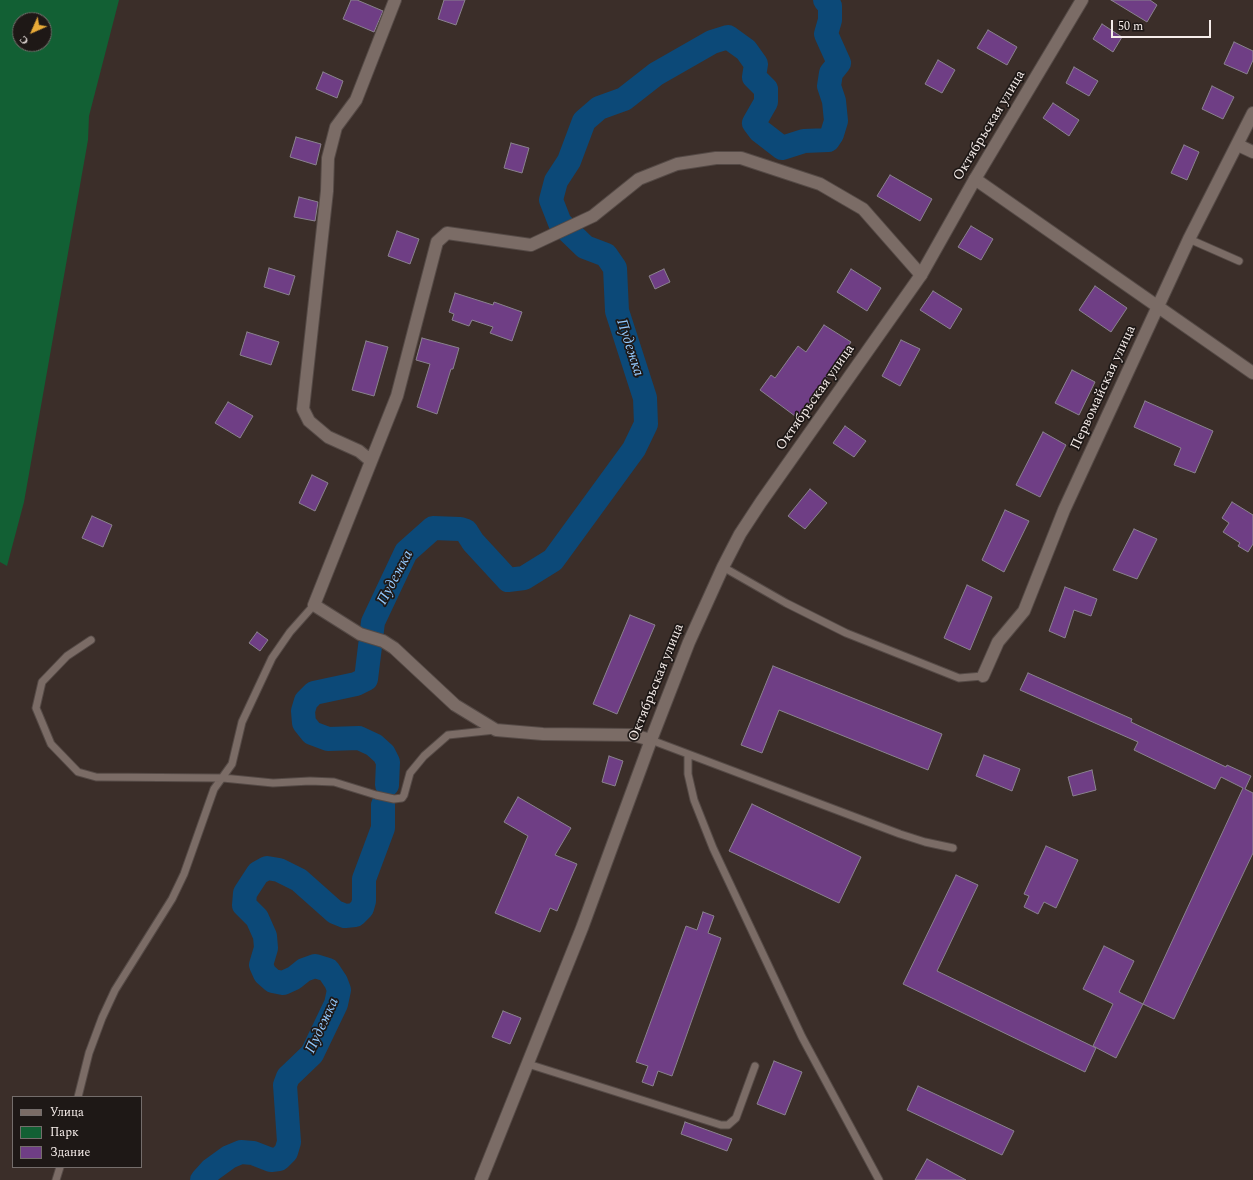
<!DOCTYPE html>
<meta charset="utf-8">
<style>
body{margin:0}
#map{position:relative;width:1253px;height:1180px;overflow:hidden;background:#3b2e29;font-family:Spectral,serif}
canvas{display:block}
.legend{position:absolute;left:12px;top:1096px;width:130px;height:72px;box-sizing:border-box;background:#1e1816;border:1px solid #746d6b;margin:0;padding:5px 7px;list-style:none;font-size:12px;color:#f6edea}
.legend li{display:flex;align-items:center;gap:8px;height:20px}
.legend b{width:20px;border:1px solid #746d6b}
.north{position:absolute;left:12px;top:12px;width:40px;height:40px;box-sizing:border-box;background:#1e1816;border:1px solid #746d6b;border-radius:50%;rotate:225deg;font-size:11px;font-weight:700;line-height:16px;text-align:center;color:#f6edea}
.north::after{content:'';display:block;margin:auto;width:14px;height:18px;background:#e9ab38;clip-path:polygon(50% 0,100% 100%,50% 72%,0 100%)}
.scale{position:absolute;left:1111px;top:20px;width:100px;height:18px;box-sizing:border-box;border:2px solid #f6edea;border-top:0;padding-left:5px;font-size:12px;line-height:14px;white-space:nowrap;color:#f6edea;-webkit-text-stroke:3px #1e1816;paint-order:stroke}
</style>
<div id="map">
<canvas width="1253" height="1180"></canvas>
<ul class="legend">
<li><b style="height:5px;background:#7b6c66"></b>Улица</li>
<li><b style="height:11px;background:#126034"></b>Парк</li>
<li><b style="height:11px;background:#6f3e85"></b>Здание</li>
</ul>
<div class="north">С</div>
<div class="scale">50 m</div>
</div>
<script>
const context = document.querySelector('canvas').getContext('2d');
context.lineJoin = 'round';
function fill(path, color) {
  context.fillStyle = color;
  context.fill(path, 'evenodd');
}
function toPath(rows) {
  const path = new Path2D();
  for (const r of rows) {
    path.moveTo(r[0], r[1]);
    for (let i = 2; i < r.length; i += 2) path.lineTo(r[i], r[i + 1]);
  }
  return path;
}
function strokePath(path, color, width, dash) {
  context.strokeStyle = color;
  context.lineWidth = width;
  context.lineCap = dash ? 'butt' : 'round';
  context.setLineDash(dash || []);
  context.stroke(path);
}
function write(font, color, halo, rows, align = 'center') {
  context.font = font + ' Spectral,serif';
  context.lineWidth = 3.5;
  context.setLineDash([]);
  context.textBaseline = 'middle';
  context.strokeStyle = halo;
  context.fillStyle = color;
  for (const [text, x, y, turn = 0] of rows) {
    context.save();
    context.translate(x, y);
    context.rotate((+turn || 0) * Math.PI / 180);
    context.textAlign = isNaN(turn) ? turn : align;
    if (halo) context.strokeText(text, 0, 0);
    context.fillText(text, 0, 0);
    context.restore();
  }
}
const green = toPath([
 [0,0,119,0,89,116,88,140,24,502,7,566,0,562],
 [20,20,44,20,44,44,20,44]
]);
const river = toPath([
 [387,785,388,762,384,754,374,745,359,738,328,739,312,733,304,723,303,711,306,701,314,693,356,684,366,679,373,622,406,552,433,528,460,529,466,531,473,542,508,580,524,578,553,560,634,449,646,424,645,398,617,311,615,268,606,255,585,247,560,223,551,200,556,181,569,161,584,121,599,108,624,99,656,74,712,42,728,37,746,50,756,64,754,77,766,89,766,102,754,123,760,131,782,148,804,141,828,140,832,134,836,121,834,101,829,86,831,73,839,63,826,34,830,20,830,6,825,0],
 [202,1180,211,1170,229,1157,241,1152,253,1153,271,1160,279,1159,286,1152,289,1142,285,1085,288,1077,312,1054,336,1004,339,990,336,982,328,970,315,966,304,970,294,978,283,983,273,981,265,974,261,965,266,948,265,936,257,918,244,905,245,893,258,873,267,868,279,870,299,880,335,912,345,916,355,915,362,908,364,901,364,879,383,828,383,805]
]);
const building = toPath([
 [351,0,357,0,383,11,374,32,343,19,351,0],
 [444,0,465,0,456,25,438,19,444,0],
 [1111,0,1150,0,1157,5,1147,22,1111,0],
 [1102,24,1122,37,1113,52,1093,39,1102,24],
 [988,30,1017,47,1007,65,977,48,988,30],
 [1234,42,1253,51,1253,60,1247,74,1224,64,1234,42],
 [938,60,955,70,942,93,925,84,938,60],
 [1074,67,1098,81,1089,96,1066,83,1074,67],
 [323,72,343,81,337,98,316,89,323,72],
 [1212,86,1234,97,1223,119,1202,109,1212,86],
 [1053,103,1079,120,1069,136,1043,118,1053,103],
 [296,137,321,144,316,165,290,157,296,137],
 [511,143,529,148,522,173,504,168,511,143],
 [1184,145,1199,152,1187,180,1171,173,1184,145],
 [890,175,932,199,920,221,877,196,890,175],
 [299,197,318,202,315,221,294,217,299,197],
 [971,226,993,239,981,260,958,247,971,226],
 [397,231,419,239,410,264,388,256,397,231],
 [269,268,295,276,289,295,264,287,269,268],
 [664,269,670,282,655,289,649,276,664,269],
 [851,269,881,288,867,311,837,292,851,269],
 [1095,286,1127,308,1111,332,1079,310,1095,286],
 [933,291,962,309,950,329,920,310,933,291],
 [455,293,493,305,494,302,522,312,512,341,490,333,493,327,472,320,469,326,452,320,454,314,449,312,455,293],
 [824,325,851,342,799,419,760,390,771,375,775,378,798,346,806,352,824,325],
 [247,332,279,342,271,365,240,355,247,332],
 [422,338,459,348,453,369,451,369,437,414,417,407,430,364,416,360,422,338],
 [901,340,920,349,900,386,882,376,901,340],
 [366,341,388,347,374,396,352,390,366,341],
 [1072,370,1095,382,1079,415,1055,403,1072,370],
 [1145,401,1213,431,1195,473,1174,465,1181,448,1134,427,1145,401],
 [228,402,253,416,240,438,215,423,228,402],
 [845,426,866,441,854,457,833,443,845,426],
 [1043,432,1066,445,1040,497,1016,485,1043,432],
 [312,475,328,483,315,511,299,503,312,475],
 [810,489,827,503,805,529,788,516,810,489],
 [1232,502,1253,515,1253,544,1248,552,1238,546,1240,543,1223,532,1229,523,1222,518,1232,502],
 [1005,510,1029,521,1004,572,982,560,1005,510],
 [92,516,112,525,103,547,82,538,92,516],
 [1134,529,1157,539,1137,579,1113,570,1134,529],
 [967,585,992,597,970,650,944,638,967,585],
 [1065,587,1097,599,1091,616,1074,610,1065,638,1049,631,1065,587],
 [630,615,655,625,617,714,593,704,630,615],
 [257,632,268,640,260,651,249,643,257,632],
 [773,666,942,734,928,770,779,710,762,753,741,745,773,666],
 [1028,673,1132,719,1131,722,1226,767,1227,765,1251,776,1245,789,1253,793,1253,853,1174,1019,1143,1004,1243,788,1221,777,1215,789,1134,750,1138,742,1020,690,1028,673],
 [984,755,1020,769,1012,791,976,776,984,755],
 [609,756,623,761,615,786,602,782,609,756],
 [1092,770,1096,790,1073,796,1068,777,1092,770],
 [518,797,571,828,555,855,577,864,557,911,550,908,540,932,495,913,528,836,504,822,518,797],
 [752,804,861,857,839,903,729,851,752,804],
 [1046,846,1078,860,1056,908,1044,902,1038,914,1024,907,1029,896,1024,894,1046,846],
 [956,875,978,885,937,971,1096,1048,1085,1072,903,984,956,875],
 [703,912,714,916,708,933,721,938,672,1076,658,1071,653,1086,642,1082,648,1066,636,1062,686,926,697,930,703,912],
 [1104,946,1134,961,1119,992,1143,1004,1116,1058,1093,1046,1113,1004,1083,989,1104,946],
 [503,1011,521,1018,510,1044,492,1037,503,1011],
 [774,1061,802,1072,785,1115,757,1104,774,1061],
 [918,1086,1014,1131,1002,1155,907,1110,918,1086],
 [685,1122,732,1139,727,1151,681,1134,685,1122],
 [927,1159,966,1180,915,1180,927,1159]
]);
const service = toPath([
 [1189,239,1239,261],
 [723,567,786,603,846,633,959,678,983,676],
 [91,640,67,656,42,682,36,708,51,744,78,772,96,777,223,778,273,783,310,781,334,782,376,795,394,799,402,798,404,795,410,773,424,756,448,735,495,730],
 [651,740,900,834,925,842,953,848],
 [688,754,688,774,694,800,713,848,802,1037,879,1180],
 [528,1064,721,1125,728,1125,736,1118,755,1066],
 [78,1097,89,1053,102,1018,115,990,172,899,184,874,214,789,232,764,242,722,272,658,290,632,314,605],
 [56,1180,60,1167]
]);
const minor = toPath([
 [1238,145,1253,152],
 [975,179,1253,373],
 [371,461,359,451,328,437,309,421,303,409,327,191,328,158,336,127,356,100,395,0],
 [983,676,998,642,1024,611,1064,510,1189,239,1253,113],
 [651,740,633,735,543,734,496,730,455,705,394,648,383,641,360,634,314,605,397,396,437,242,447,233,531,245,593,216,639,179,677,164,716,158,741,158,820,184,863,209,921,275]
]);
const tertiary = toPath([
 [481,1180,582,928,651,740,689,642,723,567,740,534,761,502,921,275,975,179,1082,0]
]);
const streetNames = [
 ["Октябрьская улица",990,126,-59],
 ["Первомайская улица",1104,388,-65],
 ["Октябрьская улица",816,398,-55],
 ["Октябрьская улица",657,683,-68]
];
const waterNames = [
 ["Пудежка",629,348,72],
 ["Пудежка",396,578,-62],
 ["Пудежка",323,1026,-65]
];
fill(green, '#126034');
strokePath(river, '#0c4978', 24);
fill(building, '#6f3e85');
strokePath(building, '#8a828e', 1);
strokePath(service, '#554a46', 9);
strokePath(minor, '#554a46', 14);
strokePath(tertiary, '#554a46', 14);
strokePath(service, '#7b6c66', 7);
strokePath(minor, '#7b6c66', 12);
strokePath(tertiary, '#7b6c66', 12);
write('14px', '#f6edea', '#1e1816', streetNames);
write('italic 15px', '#94c9fd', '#1e1816', waterNames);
</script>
